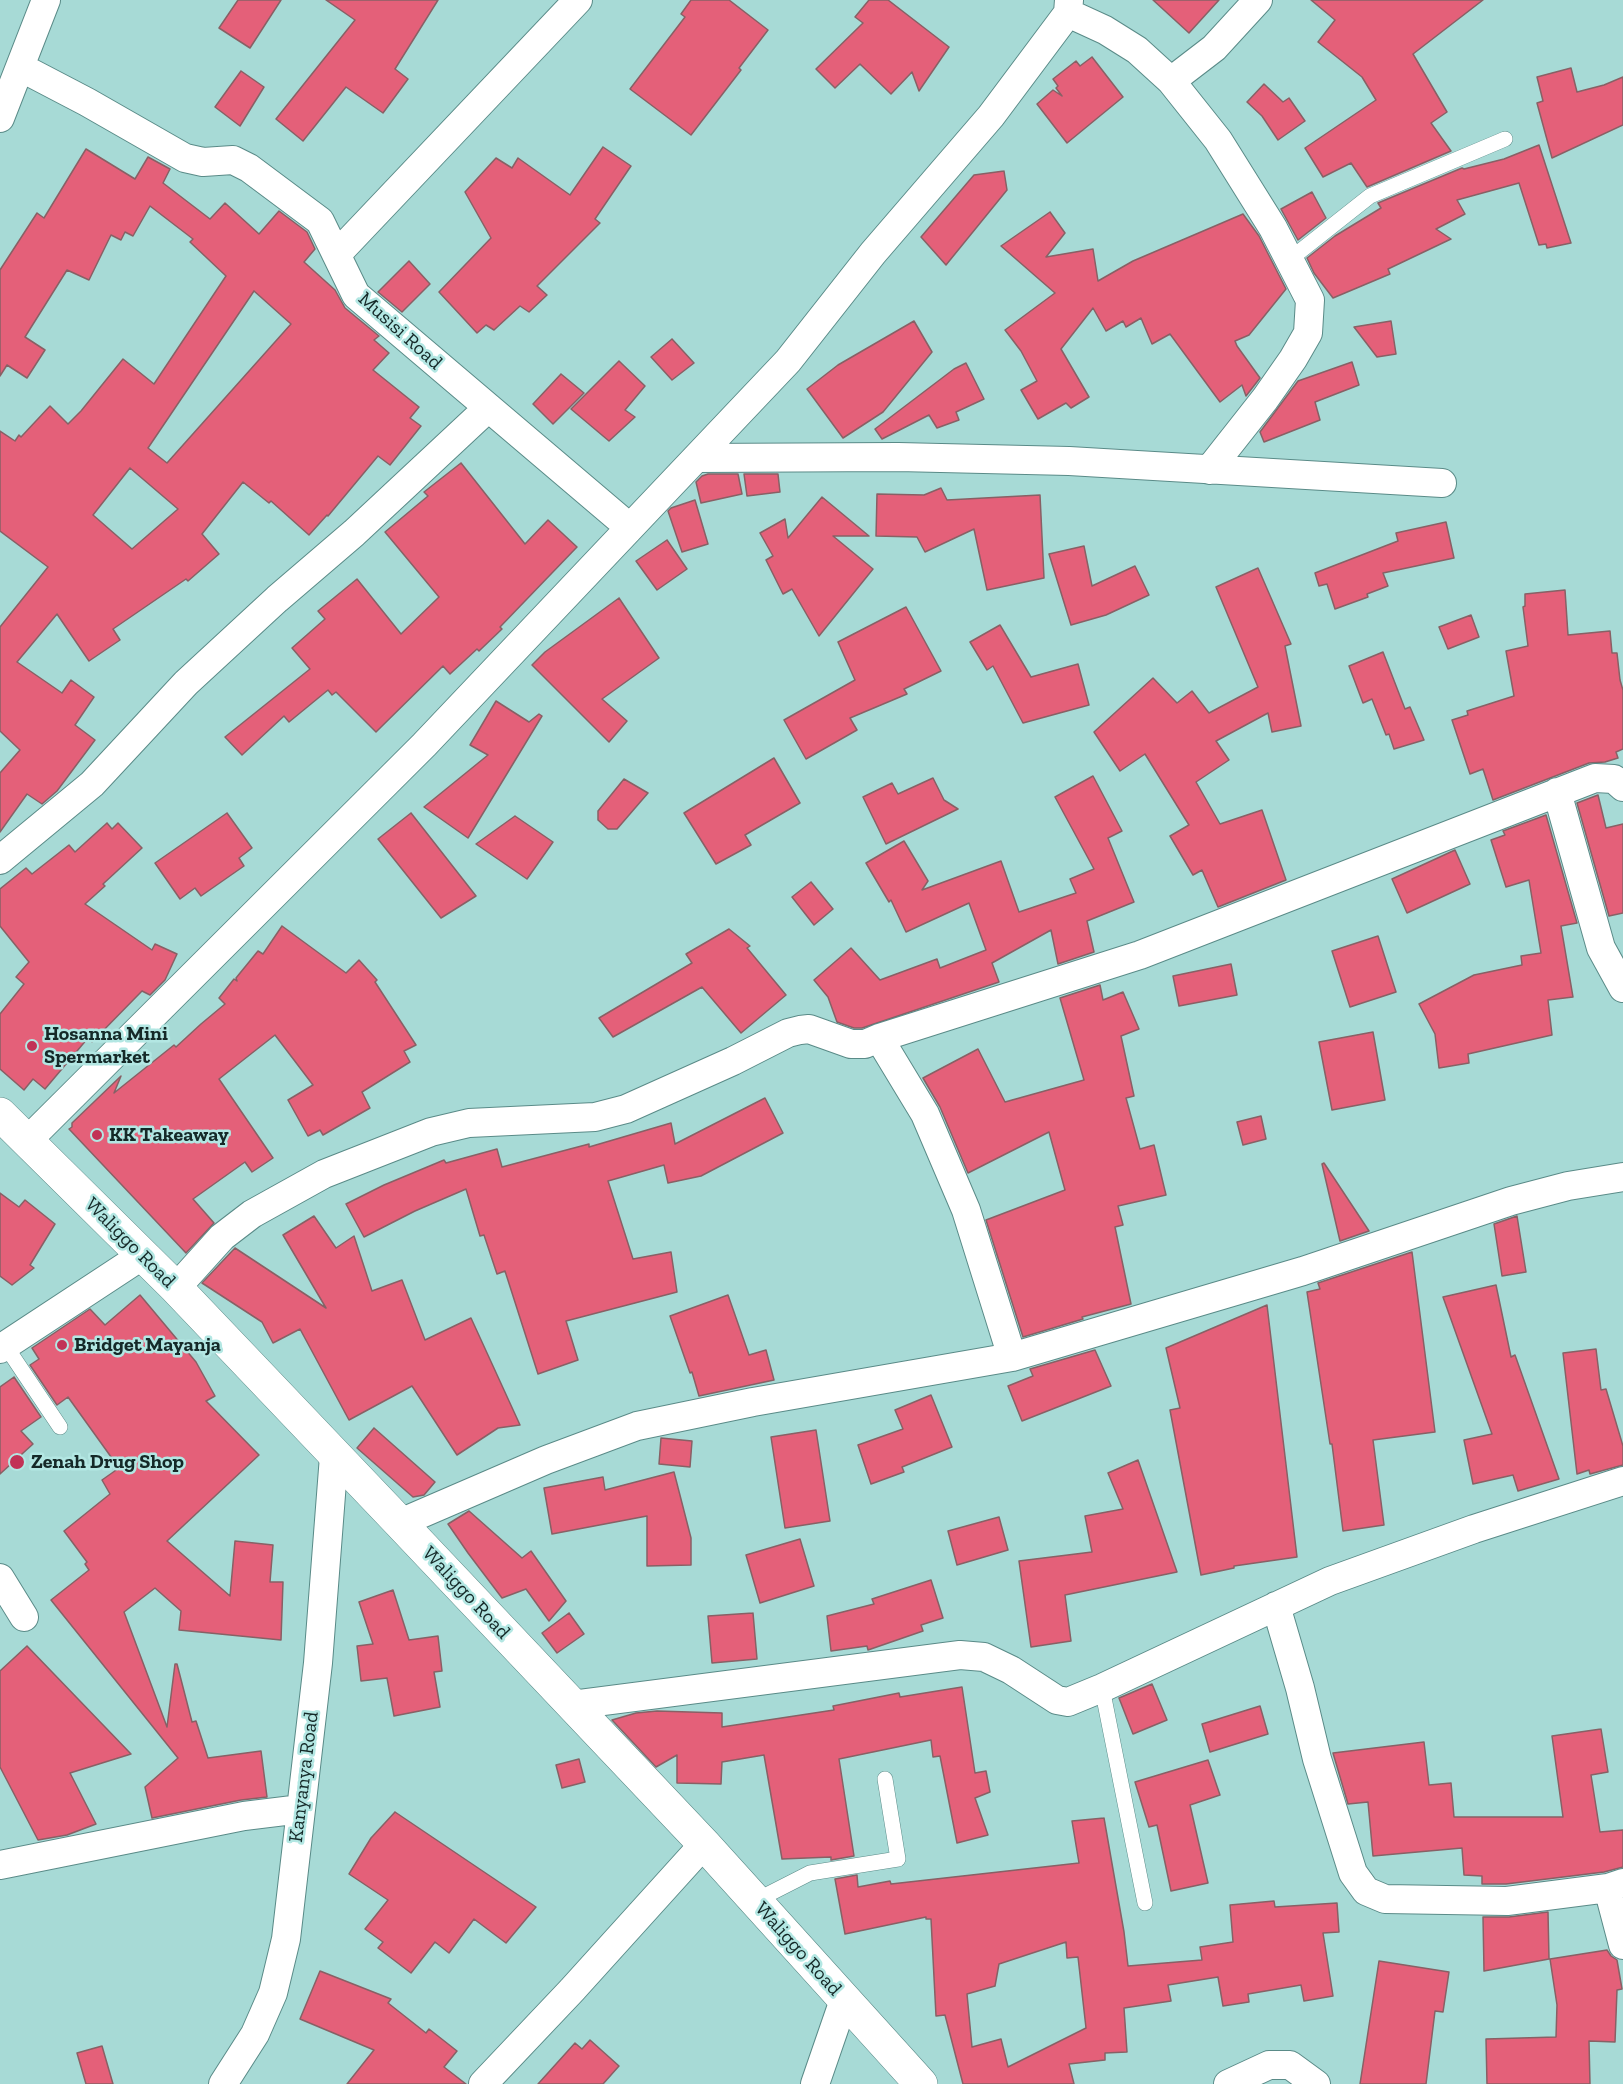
<!DOCTYPE html>
<style>
body{margin:0}
canvas{display:block;background:#a7dad6}
</style>
<canvas width="1623" height="2084"></canvas>
<script>
const context = document.querySelector('canvas').getContext('2d');
context.lineJoin = 'round';
function fill(path, color) {
  context.fillStyle = color;
  context.fill(path, 'evenodd');
}
function toPath(rows) {
  const path = new Path2D();
  for (const r of rows) {
    path.moveTo(r[0], r[1]);
    for (let i = 2; i < r.length; i += 2) path.lineTo(r[i], r[i + 1]);
  }
  return path;
}
function strokePath(path, color, width, dash) {
  context.strokeStyle = color;
  context.lineWidth = width;
  context.lineCap = dash ? 'butt' : 'round';
  context.setLineDash(dash || []);
  context.stroke(path);
}
function write(font, color, halo, rows, align = 'center') {
  context.font = font + ' "Zilla Slab",serif';
  context.lineWidth = 5;
  context.setLineDash([]);
  context.textBaseline = 'middle';
  context.strokeStyle = halo;
  context.fillStyle = color;
  for (const [text, x, y, turn = 0] of rows) {
    context.save();
    context.translate(x, y);
    context.rotate((+turn || 0) * Math.PI / 180);
    context.textAlign = isNaN(turn) ? turn : align;
    if (halo) context.strokeText(text, 0, 0);
    context.fillText(text, 0, 0);
    context.restore();
  }
}
const building = toPath([
 [238,0,281,0,250,48,219,28,238,0],
 [326,0,438,0,395,69,408,79,383,113,346,87,303,141,276,119,355,20,326,0],
 [691,0,729,0,768,30,739,68,741,70,691,135,630,89,685,17,681,14,691,0],
 [869,0,888,0,949,47,919,91,912,72,891,94,860,64,835,88,816,69,863,23,855,17,869,0],
 [1153,0,1219,0,1189,33,1153,0],
 [1311,0,1483,0,1413,54,1447,112,1431,123,1451,151,1367,187,1351,163,1323,177,1305,148,1376,100,1362,77,1318,42,1335,20,1311,0],
 [1092,57,1123,97,1067,143,1037,104,1053,90,1062,96,1056,88,1058,86,1053,79,1076,61,1080,66,1092,57],
 [1571,68,1577,92,1604,85,1623,77,1623,125,1552,158,1537,103,1543,101,1537,77,1571,68],
 [241,71,264,87,240,126,215,107,241,71],
 [1264,84,1283,102,1289,98,1305,121,1278,140,1262,116,1247,102,1264,84],
 [1539,145,1571,243,1547,248,1546,244,1539,245,1519,183,1457,200,1465,214,1436,229,1451,239,1388,269,1390,274,1333,298,1314,273,1307,258,1335,236,1381,208,1378,203,1462,168,1464,169,1504,159,1539,145],
 [603,147,631,166,595,219,600,223,537,286,547,295,529,312,520,306,494,330,486,325,477,333,439,292,491,238,465,192,496,158,512,168,518,158,570,195,603,147],
 [86,149,135,179,148,157,170,169,163,183,210,219,225,203,259,234,279,211,307,232,315,249,304,262,335,290,345,308,379,336,374,340,389,353,373,370,419,407,410,418,421,426,390,465,378,456,328,516,327,515,309,535,271,501,269,503,243,482,202,534,219,554,188,581,186,579,113,629,120,640,89,661,57,614,17,662,62,693,71,680,94,697,75,725,95,740,57,791,42,804,27,794,0,832,0,773,20,750,0,731,0,627,48,567,0,531,0,431,15,441,19,435,21,437,50,406,68,424,81,411,123,359,154,384,226,276,190,242,193,239,150,206,133,236,125,232,121,240,111,235,89,280,67,270,25,337,45,350,27,378,7,365,0,376,0,270,37,213,44,218,86,149],
 [254,291,291,324,167,463,148,448,254,291],
 [130,468,178,509,132,549,93,515,130,468],
 [1004,171,1007,190,946,265,921,237,974,175,1004,171],
 [1312,192,1326,218,1298,240,1281,209,1312,192],
 [1050,212,1065,233,1046,257,1093,249,1098,281,1133,261,1243,214,1259,236,1286,289,1249,335,1235,341,1237,346,1260,378,1246,396,1242,385,1220,402,1170,334,1152,344,1141,318,1126,327,1123,321,1106,331,1093,308,1061,349,1089,397,1071,408,1066,403,1038,419,1021,390,1037,381,1021,351,1005,330,1055,293,1001,246,1050,212],
 [409,261,430,284,402,312,378,292,409,261],
 [914,321,932,352,883,412,843,438,807,389,838,365,914,321],
 [1391,321,1396,354,1377,357,1354,327,1391,321],
 [672,339,694,363,672,380,651,357,672,339],
 [619,361,645,386,625,410,635,417,609,441,571,409,619,361],
 [1352,362,1359,385,1315,402,1320,420,1264,442,1260,432,1298,381,1352,362],
 [966,363,984,399,956,412,959,420,937,428,929,415,882,439,875,429,954,369,966,363],
 [561,374,584,393,553,424,533,404,561,374],
 [461,463,525,544,548,520,577,547,500,627,502,629,479,651,477,649,450,674,443,666,376,732,336,692,332,695,328,690,289,722,284,716,242,755,225,737,310,669,292,648,325,619,318,611,357,579,401,634,439,597,385,532,428,496,424,492,461,463],
 [708,474,738,474,742,494,701,503,696,482,702,476,708,474],
 [744,474,778,474,780,492,747,496,744,474],
 [941,488,947,500,1040,495,1044,578,987,590,974,529,925,552,917,537,876,536,877,494,924,495,941,488],
 [822,497,869,536,833,536,873,569,819,636,792,589,783,594,766,560,773,556,760,533,785,519,788,538,822,497],
 [695,500,708,544,682,552,668,511,671,508,695,500],
 [1446,522,1454,558,1383,573,1388,586,1367,594,1368,597,1335,609,1327,584,1319,586,1315,573,1398,541,1396,533,1446,522],
 [667,540,687,569,657,590,636,561,667,540],
 [1084,546,1092,586,1135,566,1149,595,1106,615,1071,625,1049,554,1084,546],
 [1258,568,1291,644,1285,646,1301,726,1272,732,1268,713,1216,741,1229,760,1196,782,1220,824,1262,810,1286,880,1218,907,1202,870,1193,875,1170,836,1189,825,1145,754,1120,771,1094,732,1153,678,1177,703,1192,691,1209,713,1258,687,1216,587,1258,568],
 [1565,590,1568,635,1610,631,1612,653,1617,653,1620,680,1623,690,1623,749,1616,752,1618,758,1605,762,1589,763,1493,800,1483,769,1470,774,1452,720,1468,715,1467,711,1514,696,1506,651,1528,646,1523,607,1525,606,1525,594,1565,590],
 [619,598,659,658,602,699,627,721,609,742,532,665,545,652,619,598],
 [906,607,941,671,904,689,907,694,850,718,857,730,806,759,784,720,855,680,838,642,906,607],
 [1471,615,1479,637,1448,649,1439,627,1471,615],
 [1000,625,1031,677,1078,664,1089,705,1023,723,993,666,987,670,970,642,1000,625],
 [1383,652,1405,709,1410,707,1424,740,1394,749,1389,734,1386,735,1372,699,1363,703,1349,666,1383,652],
 [496,701,529,722,539,714,542,716,468,838,424,807,488,755,470,745,496,701],
 [774,758,800,803,745,835,751,845,716,864,684,813,774,758],
 [1093,776,1122,831,1108,838,1134,902,1087,921,1094,952,1058,964,1051,930,992,963,999,982,862,1028,854,1028,837,1022,828,997,814,980,851,948,880,980,937,959,940,968,986,950,969,903,906,932,891,900,889,902,866,863,904,841,928,881,922,890,1001,861,1019,912,1076,893,1070,879,1094,869,1055,797,1093,776],
 [933,778,944,800,958,809,886,844,863,797,892,783,898,794,933,778],
 [624,779,648,793,617,829,608,829,598,820,598,811,624,779],
 [1598,795,1606,828,1623,824,1623,913,1609,916,1577,803,1598,795],
 [227,813,252,848,239,858,244,866,201,896,195,888,180,899,155,863,227,813],
 [411,813,476,896,441,918,378,839,411,813],
 [1546,815,1577,923,1561,926,1573,997,1548,1000,1552,1035,1468,1054,1469,1063,1439,1068,1435,1034,1419,1004,1474,975,1522,965,1521,956,1541,953,1529,880,1506,887,1491,840,1505,835,1503,831,1546,815],
 [515,816,553,842,527,879,476,844,515,816],
 [107,823,112,829,118,823,142,848,103,884,105,886,85,904,152,950,155,944,177,954,165,980,150,995,142,991,92,1042,88,1038,45,1089,33,1079,24,1090,0,1069,0,1014,24,984,16,977,29,962,0,926,0,889,26,868,32,874,69,845,75,852,107,823],
 [1455,850,1470,884,1407,913,1392,879,1455,850],
 [811,882,833,909,814,925,792,897,811,882],
 [282,926,346,973,359,960,377,980,375,982,416,1045,404,1051,410,1062,362,1092,370,1108,323,1135,320,1130,308,1136,288,1100,313,1085,275,1035,219,1079,273,1158,252,1172,245,1162,193,1199,214,1223,186,1253,69,1129,72,1127,72,1123,121,1076,114,1093,174,1045,176,1047,201,1024,225,1004,219,998,234,979,237,981,236,978,258,951,263,954,282,926],
 [729,929,750,946,747,948,786,995,741,1033,702,987,613,1037,599,1018,692,963,686,954,729,929],
 [1378,936,1396,992,1350,1007,1332,951,1378,936],
 [1231,964,1237,995,1179,1006,1173,976,1231,964],
 [1100,985,1103,1000,1123,992,1139,1029,1121,1036,1134,1096,1126,1098,1140,1149,1154,1145,1166,1195,1118,1206,1123,1225,1115,1227,1131,1304,1082,1317,1083,1319,1023,1337,986,1220,1065,1190,1049,1132,968,1173,940,1107,923,1078,978,1049,1005,1102,1084,1080,1060,998,1100,985],
 [1373,1032,1385,1100,1332,1110,1319,1042,1373,1032],
 [765,1098,783,1133,701,1176,668,1183,664,1165,608,1181,633,1259,671,1252,677,1292,566,1321,578,1360,538,1374,505,1271,497,1274,484,1235,480,1236,466,1189,415,1211,364,1237,346,1204,384,1185,444,1160,446,1163,497,1149,502,1167,589,1144,589,1147,671,1123,675,1144,765,1098],
 [1261,1116,1266,1139,1243,1145,1237,1122,1261,1116],
 [1324,1163,1369,1231,1340,1241,1322,1164,1324,1163],
 [0,1193,19,1207,25,1200,55,1224,30,1265,34,1268,12,1285,0,1276,0,1193],
 [314,1216,336,1248,354,1236,372,1291,402,1280,425,1340,471,1318,520,1425,498,1428,457,1455,412,1386,349,1420,300,1329,273,1343,262,1322,202,1283,235,1248,326,1308,283,1235,314,1216],
 [1517,1216,1526,1272,1502,1276,1494,1224,1517,1216],
 [1412,1252,1435,1432,1373,1440,1384,1525,1343,1531,1332,1444,1330,1444,1307,1292,1320,1289,1318,1283,1412,1252],
 [1496,1285,1511,1357,1515,1355,1559,1479,1518,1491,1513,1475,1473,1484,1464,1440,1492,1434,1443,1297,1496,1285],
 [140,1295,196,1362,215,1396,206,1401,259,1455,167,1541,230,1596,235,1541,273,1545,270,1582,283,1582,281,1640,179,1630,181,1611,155,1588,124,1612,167,1727,175,1664,177,1664,192,1722,196,1721,208,1758,261,1751,267,1797,241,1800,152,1818,145,1787,178,1758,51,1600,89,1570,85,1564,87,1562,64,1531,110,1494,102,1480,119,1468,68,1397,57,1405,30,1365,39,1359,32,1348,90,1309,105,1325,140,1295],
 [728,1295,749,1355,766,1350,774,1380,699,1396,692,1372,690,1373,670,1316,728,1295],
 [1267,1305,1297,1557,1234,1566,1234,1568,1201,1575,1170,1410,1180,1408,1166,1348,1267,1305],
 [1596,1349,1601,1390,1606,1389,1623,1446,1623,1465,1590,1474,1589,1470,1577,1474,1563,1353,1596,1349],
 [1095,1350,1111,1386,1022,1421,1008,1386,1033,1376,1030,1369,1095,1350],
 [14,1377,41,1417,21,1431,33,1444,0,1474,0,1387,14,1377],
 [931,1395,952,1447,902,1467,904,1472,871,1484,858,1445,903,1429,895,1410,931,1395],
 [374,1428,435,1482,424,1495,413,1497,357,1448,374,1428],
 [816,1430,830,1521,785,1528,771,1437,816,1430],
 [661,1438,692,1441,690,1467,659,1464,661,1438],
 [1138,1460,1177,1572,1065,1595,1071,1641,1031,1647,1019,1561,1092,1552,1085,1516,1123,1509,1108,1473,1138,1460],
 [674,1472,691,1538,691,1565,647,1566,647,1516,552,1534,544,1488,603,1477,605,1490,674,1472],
 [469,1511,522,1558,531,1551,566,1601,549,1621,526,1589,502,1598,468,1553,448,1524,469,1511],
 [999,1517,1008,1550,957,1565,948,1531,999,1517],
 [800,1539,814,1586,760,1603,746,1555,800,1539],
 [931,1580,943,1618,921,1625,923,1631,868,1650,867,1646,831,1651,827,1616,874,1604,872,1599,931,1580],
 [393,1590,409,1640,438,1636,442,1671,434,1672,440,1707,394,1716,387,1678,361,1681,357,1646,373,1644,359,1602,393,1590],
 [569,1613,584,1634,557,1653,542,1633,569,1613],
 [753,1613,757,1659,712,1663,708,1616,753,1613],
 [27,1646,131,1754,70,1773,96,1824,67,1835,38,1840,0,1767,0,1671,27,1646],
 [1152,1684,1167,1720,1133,1734,1119,1698,1152,1684],
 [962,1687,975,1773,986,1771,990,1792,975,1798,988,1835,957,1843,940,1756,933,1757,931,1740,839,1759,854,1856,831,1860,831,1857,782,1859,764,1755,722,1762,721,1784,677,1783,677,1755,656,1767,612,1720,636,1713,657,1711,722,1713,722,1727,834,1710,833,1706,899,1693,900,1697,962,1687],
 [1260,1706,1268,1734,1210,1752,1202,1724,1260,1706],
 [1601,1729,1608,1772,1591,1775,1600,1832,1623,1830,1623,1867,1604,1872,1506,1884,1482,1884,1482,1876,1464,1875,1462,1848,1373,1856,1368,1802,1348,1804,1333,1753,1424,1742,1429,1785,1451,1783,1454,1817,1563,1817,1552,1736,1601,1729],
 [579,1759,585,1782,562,1788,556,1765,579,1759],
 [1208,1760,1220,1795,1190,1805,1208,1883,1171,1891,1157,1825,1149,1827,1135,1782,1208,1760],
 [395,1812,536,1907,506,1943,474,1919,449,1953,435,1942,411,1973,378,1948,383,1942,365,1929,388,1900,349,1874,371,1838,395,1812],
 [1104,1818,1124,1932,1128,1966,1202,1960,1200,1947,1233,1942,1230,1905,1274,1901,1275,1907,1337,1903,1339,1932,1323,1933,1333,1996,1304,2001,1301,1985,1248,1994,1249,2002,1223,2006,1218,1977,1168,1985,1171,2001,1124,2008,1127,2052,1105,2053,1105,2060,1069,2064,1074,2084,963,2084,945,2015,936,2016,931,1919,926,1919,926,1917,845,1934,835,1879,857,1875,858,1887,890,1881,891,1884,1079,1863,1072,1821,1104,1818],
 [1066,1942,1067,1958,1078,1957,1086,2028,1008,2067,1001,2039,972,2047,967,1994,995,1986,999,1964,1066,1942],
 [1548,1912,1549,1959,1484,1971,1483,1917,1509,1917,1548,1912],
 [1607,1950,1611,1956,1617,1960,1622,1989,1617,1990,1615,2042,1589,2041,1590,2084,1487,2084,1486,2039,1556,2037,1557,2005,1550,1959,1607,1950],
 [1379,1961,1449,1972,1443,2012,1435,2011,1426,2084,1360,2084,1379,1961],
 [320,1971,391,1999,388,2003,426,2033,429,2029,457,2051,444,2067,466,2084,347,2084,374,2050,300,2019,320,1971],
 [590,2040,619,2066,603,2084,538,2084,575,2043,582,2049,590,2040],
 [102,2046,113,2084,86,2084,77,2053,102,2046]
]);
const service = toPath([
 [1289,260,1370,196,1505,139],
 [5,1345,60,1427],
 [1102,1688,1145,1903],
 [755,1901,810,1873,898,1859,885,1779]
]);
const minor = toPath([
 [1068,13,1105,30,1137,50,1171,81,1218,140,1273,228,1310,300,1308,333,1293,359,1265,399,1209,470],
 [20,67,87,102,185,158,203,162,233,160,249,168,320,221,356,295,629,527],
 [1171,81,1214,48,1258,0],
 [0,118,46,0],
 [337,254,578,0],
 [696,458,898,457,1069,461,1442,483],
 [1557,792,1601,948,1623,988],
 [0,860,92,784,186,683,277,599,354,533,488,408],
 [879,1038,925,1114,966,1210,1012,1357],
 [28,1140,424,745,788,361,873,253,991,116,1068,13,1069,0],
 [176,1288,222,1237,252,1214,324,1174,431,1132,469,1123,595,1117,626,1109,733,1061,788,1033,800,1030,809,1029,851,1044,865,1044,879,1038,1140,955,1595,778,1614,779,1623,787],
 [0,1349,143,1255],
 [400,1523,546,1460,637,1426,753,1402,1012,1357,1303,1271,1511,1201,1568,1186,1623,1177],
 [0,1578,24,1617],
 [1276,1606,1300,1688,1317,1759,1353,1873,1366,1891,1385,1899,1507,1901,1608,1888,1623,1883],
 [572,1705,960,1655,984,1657,1011,1670,1057,1700,1068,1702,1102,1688,1330,1581,1474,1529,1623,1481],
 [0,1865,244,1816,301,1809],
 [1608,1888,1623,1945],
 [223,2084,255,2034,273,1993,286,1939,318,1663,334,1456],
 [483,2084,572,1990,704,1844],
 [815,2084,844,2000],
 [1228,2084,1269,2065,1290,2065,1316,2084]
]);
const tertiary = toPath([
 [0,1114,176,1288,400,1523,704,1844,921,2084]
]);
const markers = [
 [32,1046,6,"#c23256"],
 [97,1135,6,"#c23256"],
 [62,1345,6,"#c23256"],
 [17,1462,8,"#c23256"]
];
const streetNames = [
 ["Musisi Road",400,331,42],
 ["Waliggo Road",130,1243,45],
 ["Waliggo Road",466,1593,47],
 ["Kanyanya Road",304,1777,-83],
 ["Waliggo Road",798,1949,48]
];
const poiNames = [
 ["Hosanna Mini",44,1034],
 ["Spermarket",44,1057],
 ["KK Takeaway",109,1135],
 ["Bridget Mayanja",74,1345],
 ["Zenah Drug Shop",31,1462]
];
fill(building, '#e46079');
strokePath(building, '#886065', 1.5);
strokePath(service, '#5a8b88', 16);
strokePath(minor, '#5a8b88', 30);
strokePath(tertiary, '#5a8b88', 34);
strokePath(service, '#fff', 15);
strokePath(minor, '#fff', 28);
strokePath(tertiary, '#fff', 33);
for (const [x, y, r, color] of markers) {
  const dot = new Path2D();
  dot.arc(x, y, r, 0, 2 * Math.PI);
  context.fillStyle = color;
  context.fill(dot);
  strokePath(dot, '#b3e7e3', 2);
}
write('20px', '#152928', '#b3e7e3', streetNames);
write('bold 20px', '#152928', '#b3e7e3', poiNames, 'left');
</script>
